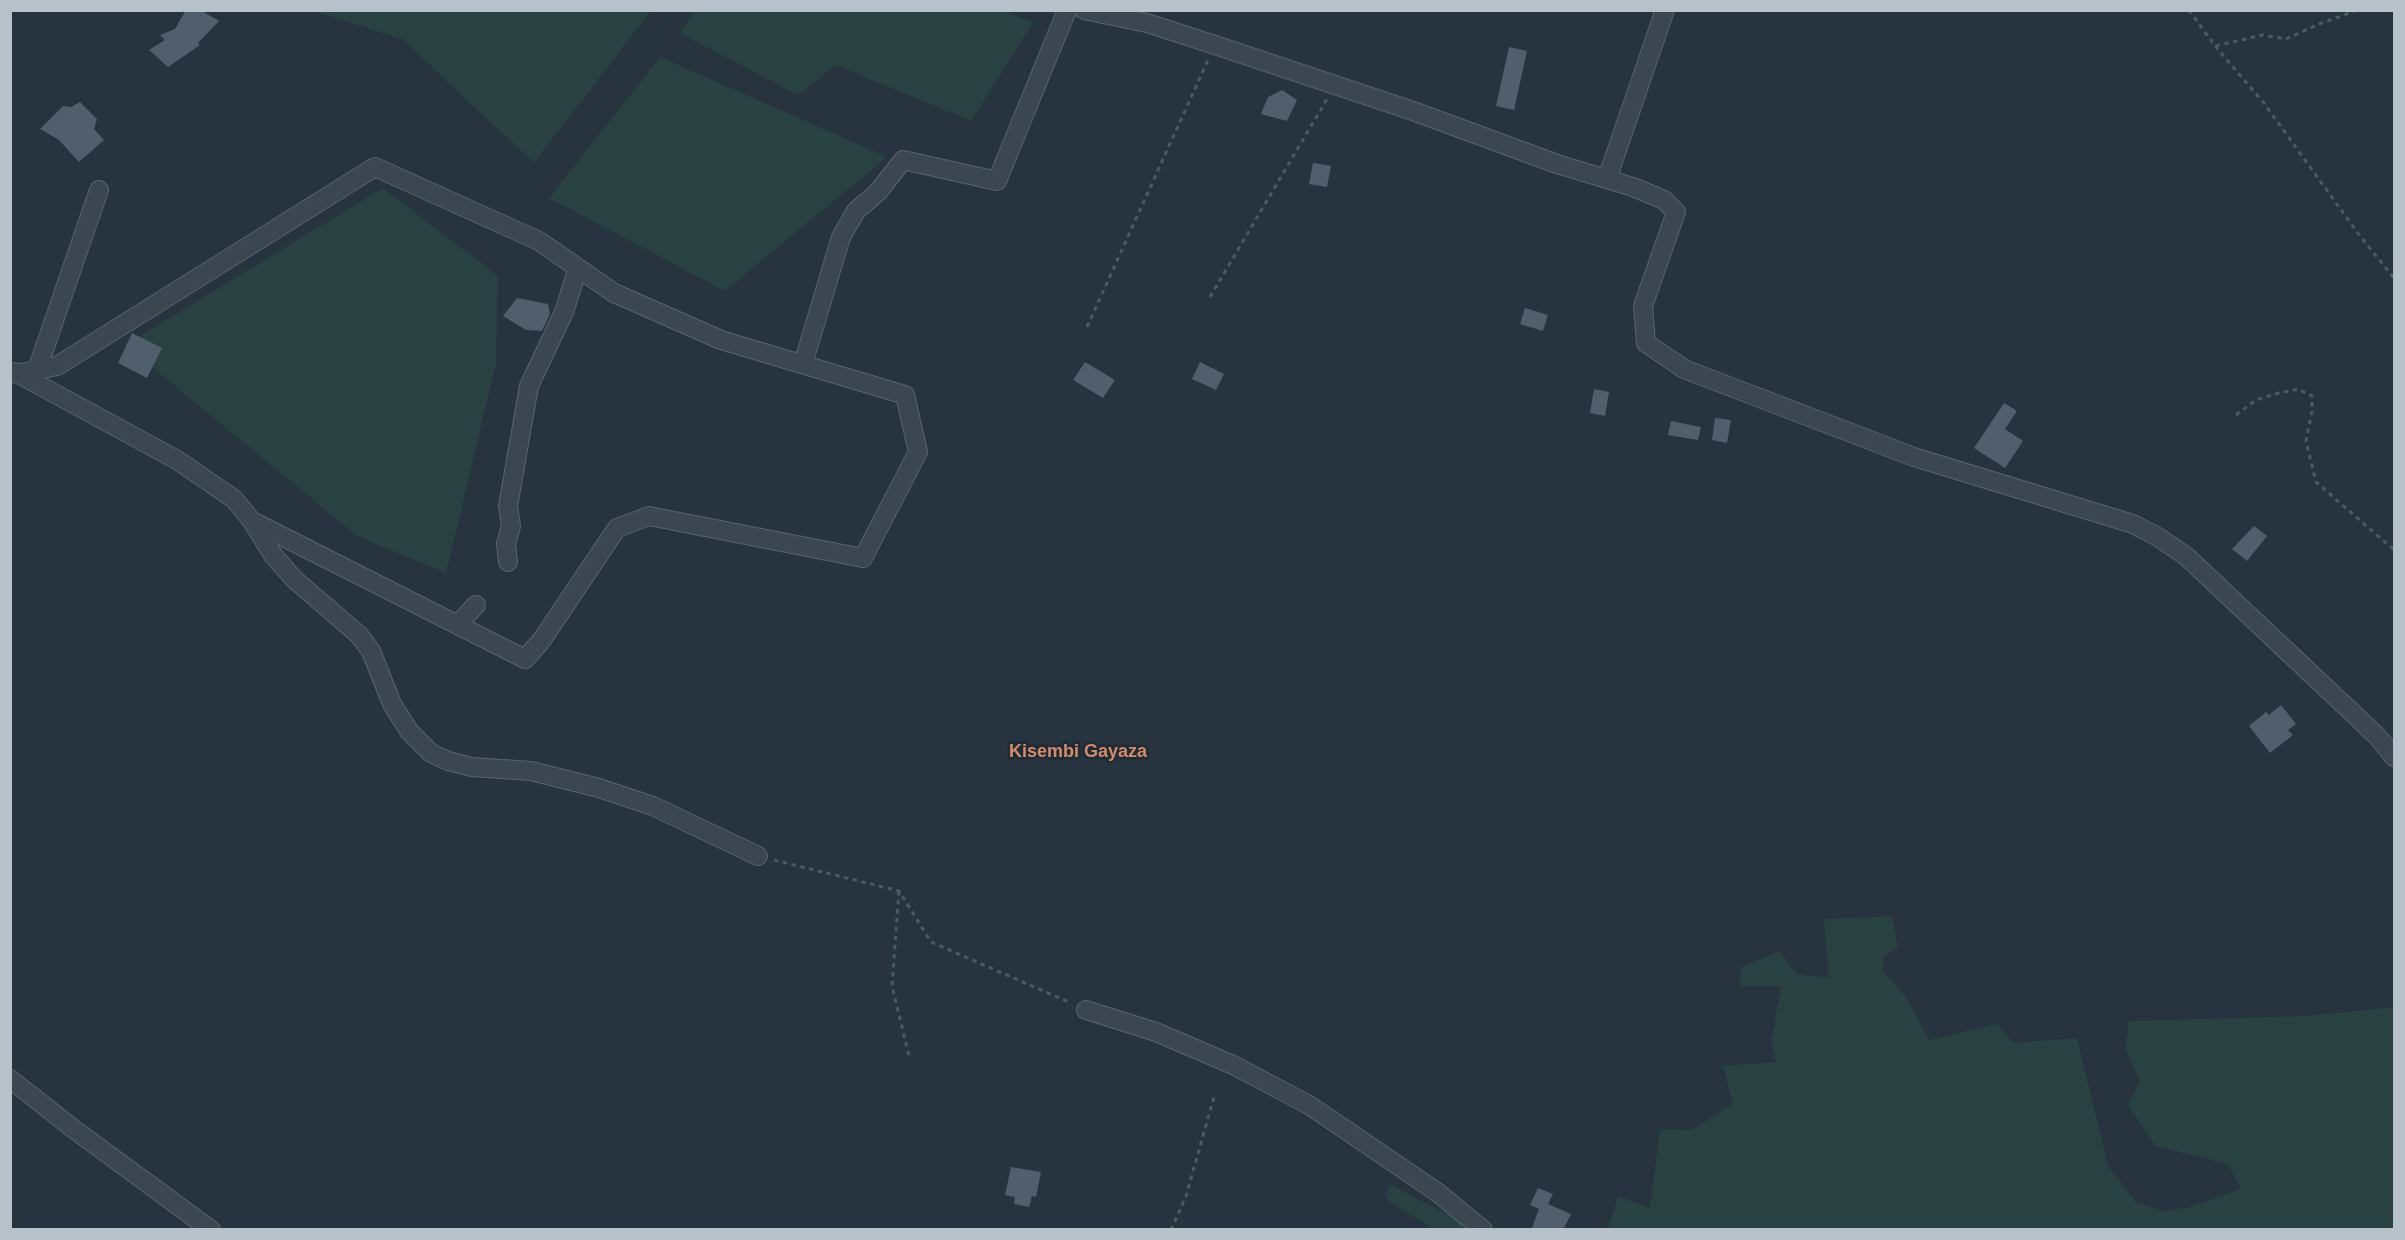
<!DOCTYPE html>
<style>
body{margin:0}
#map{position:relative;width:2405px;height:1240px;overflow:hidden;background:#273440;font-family:Arial,sans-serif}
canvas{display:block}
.frame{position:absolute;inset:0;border:12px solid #b7c1ca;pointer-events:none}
</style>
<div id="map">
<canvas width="2405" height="1240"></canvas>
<div class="frame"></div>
</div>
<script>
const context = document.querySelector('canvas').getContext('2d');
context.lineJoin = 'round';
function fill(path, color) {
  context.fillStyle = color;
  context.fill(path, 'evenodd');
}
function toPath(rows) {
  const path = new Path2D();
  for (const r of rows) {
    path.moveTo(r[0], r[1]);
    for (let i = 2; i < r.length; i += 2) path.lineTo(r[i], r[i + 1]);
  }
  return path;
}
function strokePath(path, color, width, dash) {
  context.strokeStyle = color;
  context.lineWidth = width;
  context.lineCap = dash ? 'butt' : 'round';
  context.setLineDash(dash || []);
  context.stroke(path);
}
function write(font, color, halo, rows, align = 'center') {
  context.font = font + ' Arial,sans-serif';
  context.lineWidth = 5;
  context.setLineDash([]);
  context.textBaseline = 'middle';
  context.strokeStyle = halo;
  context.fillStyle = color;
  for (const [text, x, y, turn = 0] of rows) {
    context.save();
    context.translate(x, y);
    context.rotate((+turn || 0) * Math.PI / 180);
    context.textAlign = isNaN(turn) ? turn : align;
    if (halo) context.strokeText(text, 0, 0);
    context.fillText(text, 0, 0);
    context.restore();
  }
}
const green = toPath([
 [314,11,651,11,534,163,402,39],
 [694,11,1002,10,1033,23,971,121,836,65,798,95,680,33],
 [660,57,887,157,725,291,549,198],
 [383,188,498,276,496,364,446,573,357,536,125,345],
 [1892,916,1898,948,1883,956,1883,971,1905,995,1929,1040,1998,1024,2012,1043,2077,1038,2108,1166,2136,1202,2164,1211,2190,1207,2241,1189,2228,1164,2155,1146,2128,1105,2140,1081,2125,1048,2129,1021,2306,1016,2394,1007,2394,1229,1608,1229,1618,1196,1650,1208,1660,1129,1691,1130,1733,1104,1723,1066,1776,1062,1771,1044,1781,986,1740,986,1741,967,1780,951,1796,974,1829,978,1824,919],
 [1390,1184,1463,1223,1461,1229,1434,1229,1389,1202,1385,1194]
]);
const building = toPath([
 [186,10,200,10,219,21,198,43,200,45,168,67,149,50,165,40,160,35,175,29],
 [1509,47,1527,51,1514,110,1496,106],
 [1282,90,1297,100,1287,121,1261,114,1268,97],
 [80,102,97,119,94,129,104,140,79,162,59,140,40,129,63,106,71,107],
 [1313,163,1331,166,1327,187,1309,184],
 [517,298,548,304,550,314,542,331,526,330,503,316],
 [1525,308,1548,315,1543,331,1520,324],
 [132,333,162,348,147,378,118,363],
 [1085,362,1115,380,1103,398,1073,380],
 [1200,362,1224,374,1216,390,1192,379],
 [1594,389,1609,392,1605,416,1590,413],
 [2004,403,2017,411,2005,429,2023,441,2005,468,1974,448],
 [1715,418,1731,420,1727,443,1712,440],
 [1671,421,1701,427,1698,440,1668,435],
 [2254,526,2267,536,2247,561,2232,549],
 [2281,705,2296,724,2288,730,2293,735,2270,753,2249,726,2266,712,2269,715],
 [1011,1167,1041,1172,1036,1197,1032,1196,1029,1207,1014,1204,1015,1197,1005,1195],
 [1538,1188,1553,1194,1548,1204,1571,1214,1563,1230,1531,1230,1539,1209,1530,1205]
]);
const path = toPath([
 [2189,10,2215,46,2263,35,2286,39,2319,24,2358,10],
 [2215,46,2263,102,2360,236,2394,278],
 [1210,297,1327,99],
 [1087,327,1208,60],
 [2236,415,2256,400,2275,394,2298,389,2312,396,2312,411,2306,441,2316,482,2394,550],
 [774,860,899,891,931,942,1071,1003],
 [899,891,892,986,910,1060],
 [1171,1230,1186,1196,1214,1097]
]);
const street = toPath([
 [1084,10,1147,23,1215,45,1413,111,1557,164,1633,187,1664,200,1676,212,1643,306,1646,343,1684,369,1914,457,2133,524,2158,537,2186,556,2377,736,2394,757],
 [1607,179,1665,10],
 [803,364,841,237,856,211,878,192,903,160,997,181,1067,10],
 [37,370,99,190],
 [15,372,177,460,234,499,252,521,273,555,294,579,359,635,371,651,392,704,409,731,431,753,448,761,472,767,531,771,599,788,653,806,758,856],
 [17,374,57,366,375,167,539,241,614,293,721,340,905,395,918,452,863,558,649,516,617,528,541,641,525,659,252,521],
 [508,562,506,544,511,526,508,506,529,386,564,312,578,268],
 [457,625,476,605],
 [1086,1010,1156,1032,1233,1065,1309,1105,1437,1192,1483,1230],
 [10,1079,75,1130,211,1230]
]);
const quarterNames = [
 ["Kisembi Gayaza",1078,752]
];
fill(green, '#294141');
fill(building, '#505f6b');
strokePath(street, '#58646d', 20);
strokePath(path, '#475d5d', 3, [4.5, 4.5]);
strokePath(street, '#3b4650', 18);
write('bold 18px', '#d38c6a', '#1f2b35', quarterNames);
</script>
